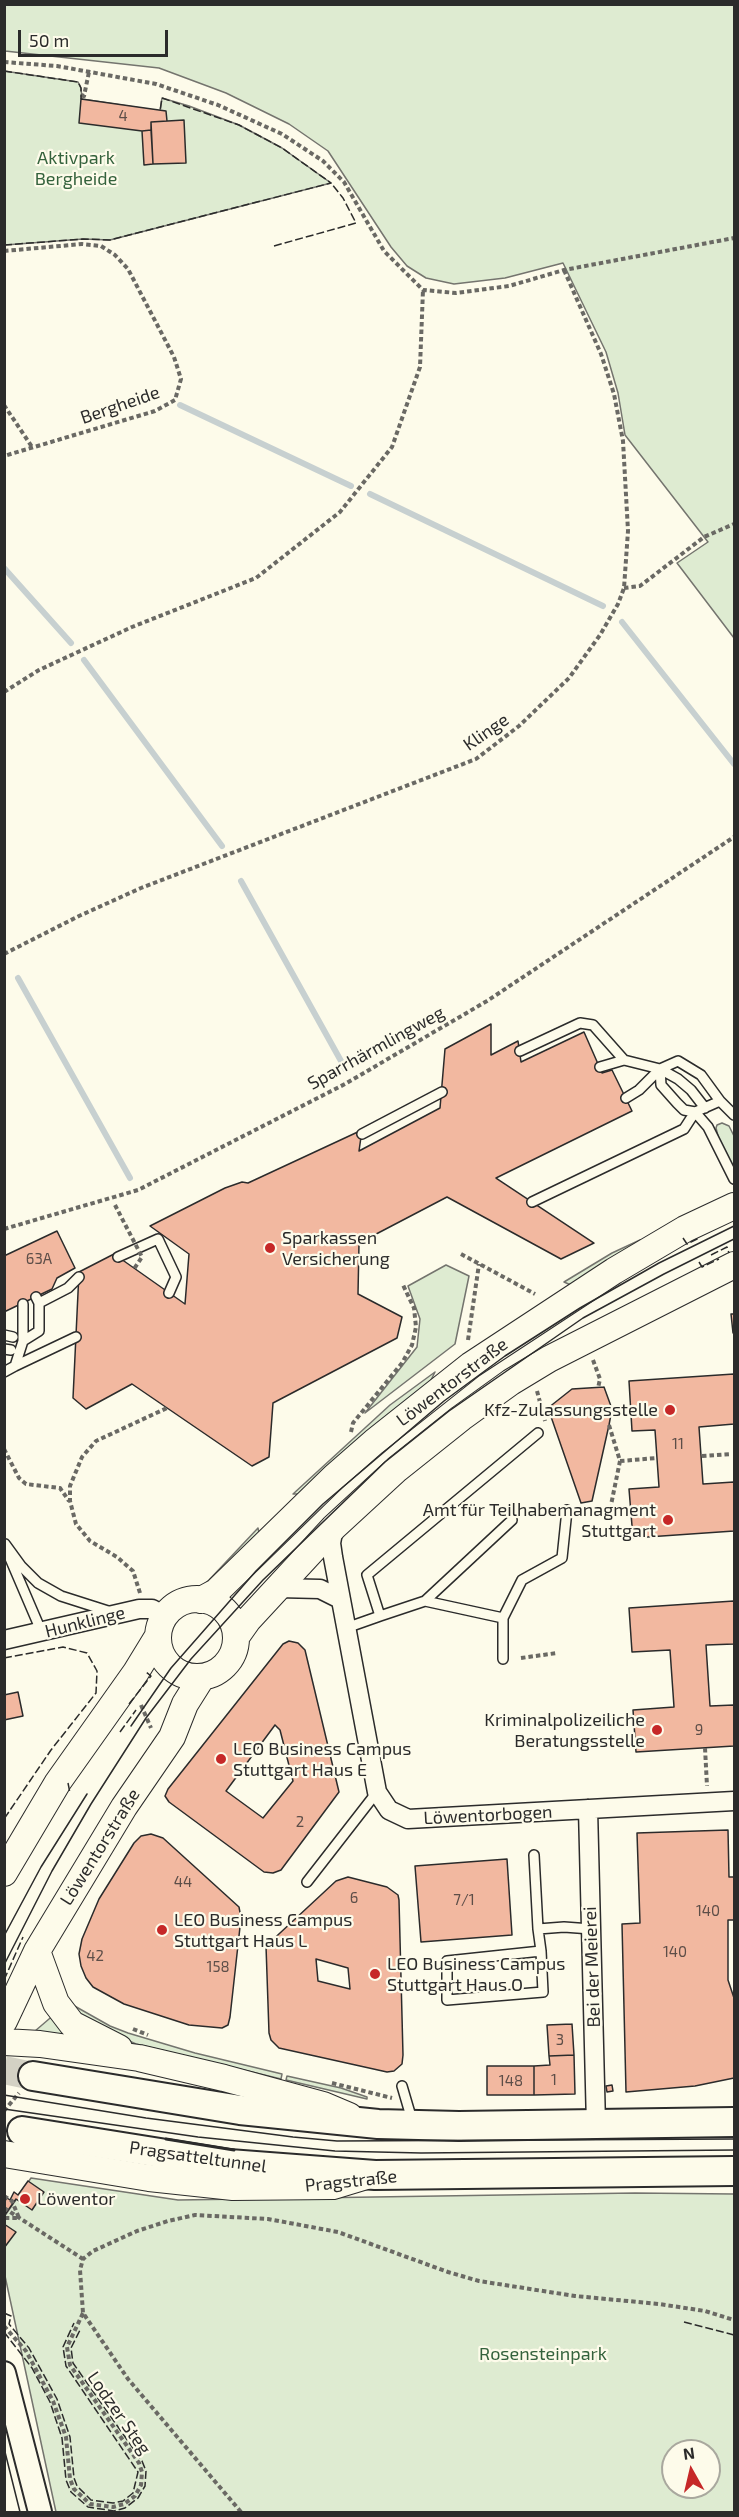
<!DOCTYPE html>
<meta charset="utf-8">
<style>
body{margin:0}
#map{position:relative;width:739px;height:2517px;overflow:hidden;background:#fdfbea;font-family:"Exo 2",sans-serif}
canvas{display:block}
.frame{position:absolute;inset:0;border:6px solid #2b2b2b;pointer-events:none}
.north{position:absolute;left:661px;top:2439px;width:60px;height:60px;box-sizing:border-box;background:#fdfbea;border:2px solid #a9a89e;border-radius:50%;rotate:352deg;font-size:16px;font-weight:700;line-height:24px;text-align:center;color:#2b2b2b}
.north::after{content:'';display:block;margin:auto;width:21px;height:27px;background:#c62828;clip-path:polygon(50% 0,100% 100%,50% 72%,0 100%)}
.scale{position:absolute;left:18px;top:30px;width:150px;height:27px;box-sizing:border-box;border:3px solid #2b2b2b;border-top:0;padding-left:8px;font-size:18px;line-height:21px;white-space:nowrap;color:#2b2b2b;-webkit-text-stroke:4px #fdfbea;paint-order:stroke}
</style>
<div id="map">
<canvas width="739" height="2517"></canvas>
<div class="frame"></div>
<div class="north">N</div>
<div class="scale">50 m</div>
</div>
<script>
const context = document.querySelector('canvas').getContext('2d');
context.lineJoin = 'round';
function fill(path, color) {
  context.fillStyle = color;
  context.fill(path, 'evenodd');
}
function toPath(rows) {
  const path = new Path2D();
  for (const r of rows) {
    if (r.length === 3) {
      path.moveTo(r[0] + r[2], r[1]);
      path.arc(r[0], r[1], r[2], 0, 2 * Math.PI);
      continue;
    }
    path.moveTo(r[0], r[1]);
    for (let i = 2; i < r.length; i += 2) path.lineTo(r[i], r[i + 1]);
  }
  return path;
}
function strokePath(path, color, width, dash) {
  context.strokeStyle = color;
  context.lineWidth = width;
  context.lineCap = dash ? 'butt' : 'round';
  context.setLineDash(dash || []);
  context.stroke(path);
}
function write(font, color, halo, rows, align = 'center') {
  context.font = font + ' "Exo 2",sans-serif';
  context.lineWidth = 4.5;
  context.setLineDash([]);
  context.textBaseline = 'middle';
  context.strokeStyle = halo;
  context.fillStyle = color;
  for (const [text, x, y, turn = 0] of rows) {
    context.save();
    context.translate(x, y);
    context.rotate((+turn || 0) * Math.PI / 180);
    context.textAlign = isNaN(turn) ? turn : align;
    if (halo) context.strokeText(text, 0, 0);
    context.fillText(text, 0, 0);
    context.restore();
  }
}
const green = toPath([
 [5,4,734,5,734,638,677,563,708,542,625,435,618,393,606,352,563,263,505,278,454,284,426,278,407,266,391,247,328,151,289,124,226,93,159,68,5,51,5,4],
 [4,71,78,82,81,88,82,99,160,111,162,98,189,106,239,125,282,148,331,183,110,240,83,239,5,245,4,71],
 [722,1123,729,1126,734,1136,734,1169,719,1140,716,1128,717,1125,722,1123],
 [640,1240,644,1242,573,1286,564,1282,612,1253,640,1240],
 [446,1265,469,1276,455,1344,365,1413,417,1347,420,1319,408,1286,446,1265],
 [435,1372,427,1388,303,1494,293,1494,390,1405,435,1372],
 [258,1528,260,1538,227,1574,198,1589,209,1580,258,1528],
 [71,2004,110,2026,128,2033,195,2053,282,2074,281,2079,136,2044,84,2021,71,2004],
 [56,2013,80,2037,35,2031,56,2013],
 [287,2076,341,2088,367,2097,367,2099,286,2080,287,2076],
 [31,2178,178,2200,635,2193,734,2194,734,2512,56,2512,5,2276,4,2217,31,2178],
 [673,2451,709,2451,709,2487,673,2487,673,2451]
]);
const stream = toPath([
 [180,405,351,486],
 [370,494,603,606],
 [4,568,71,643],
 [622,622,734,764],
 [84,660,222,846],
 [241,881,346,1070],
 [18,978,130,1178]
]);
const building = toPath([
 [81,99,166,111,167,121,151,122,151,130,142,131,79,123,81,99],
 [184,120,186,163,153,164,151,122,184,120],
 [151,130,153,164,144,165,142,131,151,130],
 [491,1024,491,1055,518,1041,521,1062,584,1032,602,1073,612,1070,632,1111,496,1178,594,1243,561,1259,447,1197,359,1243,358,1294,402,1317,397,1338,273,1403,269,1457,252,1466,132,1384,86,1409,73,1398,79,1272,114,1254,185,1304,189,1254,150,1226,225,1188,242,1182,248,1183,362,1130,359,1151,440,1108,445,1049,491,1024],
 [57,1231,75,1268,57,1278,52,1289,4,1312,4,1256,57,1231],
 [731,1314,734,1314,734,1333,733,1333,731,1314],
 [734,1374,734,1424,699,1427,703,1484,734,1482,734,1531,633,1538,629,1489,659,1487,655,1430,632,1431,629,1381,734,1374],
 [604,1387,612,1409,609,1425,592,1501,581,1503,548,1408,572,1389,604,1387],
 [734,1601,734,1644,706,1645,710,1706,734,1705,734,1746,636,1752,633,1710,674,1707,670,1650,632,1652,629,1608,734,1601],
 [289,1641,298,1643,305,1650,339,1792,281,1870,273,1873,264,1872,169,1802,165,1796,168,1789,283,1644,289,1641],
 [275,1725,280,1730,293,1781,263,1818,226,1791,275,1725],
 [18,1692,23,1716,4,1720,4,1695,18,1692],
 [728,1830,729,1877,734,1877,734,1920,728,1920,728,1980,734,1998,734,2078,695,2086,626,2092,622,1924,640,1923,637,1833,728,1830],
 [151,1834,163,1838,239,1907,241,1918,230,2017,228,2025,222,2028,189,2025,124,2004,93,1987,86,1978,81,1966,79,1954,82,1939,99,1899,134,1843,141,1836,151,1834],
 [507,1859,512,1935,421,1942,415,1866,507,1859],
 [348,1877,387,1887,398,1895,399,1900,403,2055,402,2064,394,2071,387,2072,279,2048,271,2040,269,2033,266,1946,336,1881,348,1877],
 [316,1959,348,1968,350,1989,318,1981,316,1959],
 [572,2024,574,2055,549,2056,547,2025,572,2024],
 [574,2055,575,2094,534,2095,534,2066,550,2065,549,2056,574,2055],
 [487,2066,534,2066,534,2095,487,2095,487,2066],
 [612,2085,613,2091,607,2092,606,2086,612,2085],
 [28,2181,44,2192,32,2210,16,2199,4,2216,4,2202,7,2198,10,2200,14,2192,18,2195,28,2181],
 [4,2224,16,2232,4,2248,4,2224]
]);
const primaryTunnel = toPath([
 [4,2070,33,2076]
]);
const path = toPath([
 [4,62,57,66,156,84,218,105,282,134,323,161,344,182,384,251,423,290,456,293,509,286,564,270,734,238],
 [81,95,84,96,89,72],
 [4,251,82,244,101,246,115,255,128,269,174,357,181,379,175,400,155,411,4,456],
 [4,405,32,447],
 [624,588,640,586,704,537,734,524],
 [4,692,39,670,132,627,256,578,340,512,392,447,420,367,423,290],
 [4,954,79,916,141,888,476,759,519,726,569,678,600,635,618,604,624,588,628,531,623,441,614,394,601,354,564,270],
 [4,1229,138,1190,345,1084,487,1001,734,837],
 [461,1254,535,1294],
 [468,1340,479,1264],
 [593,1360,600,1379,598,1388],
 [537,1391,545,1421],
 [609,1425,620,1461,611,1505],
 [351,1432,353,1423,402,1363,412,1345,416,1327,414,1308,403,1285],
 [4,1449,19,1478,26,1484,60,1488,69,1501],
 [702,1456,731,1454],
 [620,1461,657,1458],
 [140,1593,133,1571,117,1557,90,1541,76,1524,70,1501,70,1486,82,1457,96,1441,167,1408],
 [521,1658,557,1653],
 [141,1705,151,1728],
 [705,1748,707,1786],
 [133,2029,148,2035],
 [332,2083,392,2098],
 [4,2111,19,2093],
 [4,2196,12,2201,19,2218,4,2218],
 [4,2208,83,2259],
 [4,2326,26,2351,53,2401,66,2437,70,2479,74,2489,90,2504,113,2507,124,2504,135,2496,141,2485,142,2472,139,2463,70,2365,67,2347,83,2313],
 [241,2512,128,2379,83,2313,80,2270,83,2259,93,2251,137,2231,168,2221,195,2215,268,2219,338,2232,448,2272,479,2281,575,2296,659,2304,705,2311,734,2320]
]);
const service = toPath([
 [520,1051,580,1023,593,1025,624,1060,660,1069,678,1079,691,1090,705,1108],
 [600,1067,624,1060],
 [660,1069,661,1085,677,1103,684,1110,695,1112,708,1127,734,1179],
 [626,1098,639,1090,660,1069,678,1061,701,1075,720,1101,734,1115],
 [362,1134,442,1092],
 [532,1202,684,1129,695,1112,720,1101],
 [118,1257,158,1239,176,1277,169,1293],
 [39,1303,68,1288,79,1277],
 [4,1335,13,1337],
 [23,1341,39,1331,39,1303,36,1297],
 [4,1349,11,1350],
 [15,1366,76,1337],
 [4,1372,15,1366,23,1341,23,1304],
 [512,1520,425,1601,380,1616,367,1575,538,1433],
 [5,1544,21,1566,38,1583,61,1596,108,1611],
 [9,1556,42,1633],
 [425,1601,503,1618],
 [346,1628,380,1616],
 [503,1659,503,1618,522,1580,562,1558,567,1510],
 [534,1855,538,1929],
 [307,1882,377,1792],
 [541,1951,543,1992,447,2000,447,1961,541,1951,538,1929,564,1927,591,1929],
 [402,2086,412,2120]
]);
const minor = toPath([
 [334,1527,331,1543,333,1557,377,1792,389,1810,408,1819,734,1801],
 [278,1588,320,1589,340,1599],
 [4,1640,139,1609,152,1609,165,1616],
 [588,1809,596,2125]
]);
const tertiary = toPath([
 [4,2373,40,2512]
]);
const secondary = toPath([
 [197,1638,39],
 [201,1600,216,1592,334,1477,374,1442,471,1365,614,1271,685,1229,734,1206],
 [236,1637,248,1620,334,1527,397,1469,461,1418,511,1382,549,1359,734,1265],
 [4,1873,58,1782,136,1672,158,1636],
 [37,1951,56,2003,72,2024,119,2048],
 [4,2021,37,1951,124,1807,172,1737,185,1704,202,1677],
 [4,2042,40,2044,139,2058,224,2078,323,2105,349,2116],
 [4,2154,149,2178,233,2187,333,2186,366,2176]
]);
const primary = toPath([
 [33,2076,240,2110,378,2124,459,2126,734,2122],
 [22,2131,229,2164,375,2175,734,2171]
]);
const tram = toPath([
 [131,1726,171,1668,256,1571,323,1504,444,1401,505,1356,580,1308,659,1263,734,1226],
 [4,1936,41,1867,87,1794],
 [4,1965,52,1871,91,1804,146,1718,191,1659,263,1580,385,1462,449,1411,583,1318,664,1274,734,1239],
 [4,2095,146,2118,293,2137,337,2141,734,2139],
 [4,2109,198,2137,335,2151,421,2153,734,2150],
 [4,2448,20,2512]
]);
const pathBridge = toPath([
 [115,1205,142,1257,134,1269]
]);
const fence = toPath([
 [4,71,78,82,81,88,81,99],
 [4,245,83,239,110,240,331,183,282,148,239,125,162,98,160,111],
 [274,246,356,223,343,198,331,183],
 [683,1238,687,1244,699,1238],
 [711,1255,727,1247,729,1253],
 [699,1262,702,1267,719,1259],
 [4,1658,63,1647,87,1653,97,1671,96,1693,51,1750,4,1819],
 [129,1704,151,1676,146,1672],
 [120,1732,136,1710],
 [68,1783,70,1793],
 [4,1980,23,1937],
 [4,2313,11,2316,9,2324,29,2348,57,2399,70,2437,74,2478,77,2486,91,2500,113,2503,123,2501,133,2493,138,2472,66,2366,63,2347,74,2323],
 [684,2322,734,2335],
 [4,2332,32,2368,50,2402,62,2438,66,2480,71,2492,88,2507,114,2511,125,2508,138,2498,145,2486,146,2471,142,2461,73,2363,71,2348,81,2328]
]);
const wall = toPath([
 [166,2139,234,2150]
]);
const markers = [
 [270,1248,6,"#c62828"],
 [670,1410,6,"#c62828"],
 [668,1520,6,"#c62828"],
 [657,1730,6,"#c62828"],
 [221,1759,6,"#c62828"],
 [162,1930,6,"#c62828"],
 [375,1974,6,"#c62828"],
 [25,2199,6,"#c62828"]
];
const numberNames = [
 ["4",123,116],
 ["63A",39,1259],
 ["11",678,1444],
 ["9",699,1730],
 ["2",300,1822],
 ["44",183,1882],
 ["6",354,1898],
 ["7/1",464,1900],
 ["140",708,1911],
 ["140",675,1952],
 ["42",95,1956],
 ["158",218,1967],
 ["3",560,2040],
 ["1",554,2080],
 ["148",511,2081]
];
const parkNames = [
 ["Aktivpark",76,158],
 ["Bergheide",76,179],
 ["Rosensteinpark",543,2354]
];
const streetNames = [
 ["Bergheide",120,405,-19],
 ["Klinge",486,732,-35],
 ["Sparrhärmlingweg",376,1048,-29],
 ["Löwentorstraße",452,1382,-37],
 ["Hunklinge",85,1622,-14],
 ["Löwentorbogen",488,1815,-3],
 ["Löwentorstraße",100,1847,-58],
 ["Bei der Meierei",592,1967,-92],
 ["Pragsatteltunnel",198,2157,8],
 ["Pragstraße",351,2181,-6],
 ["Lodzer Steg",119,2413,55]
];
const poiNames = [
 ["Sparkassen",282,1238],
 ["Versicherung",282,1259],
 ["Kfz-Zulassungsstelle",658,1410,"right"],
 ["Amt für Teilhabemanagment",656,1510,"right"],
 ["Stuttgart",656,1531,"right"],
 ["Kriminalpolizeiliche",645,1720,"right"],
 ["Beratungsstelle",645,1741,"right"],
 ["LEO Business Campus",233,1749],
 ["Stuttgart Haus E",233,1770],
 ["LEO Business Campus",174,1920],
 ["Stuttgart Haus L",174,1941],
 ["LEO Business Campus",387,1964],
 ["Stuttgart Haus O",387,1985],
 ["Löwentor",37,2199]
];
fill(green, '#deebd1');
strokePath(green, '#74746e', 1.5);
strokePath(stream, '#c7d0d0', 6);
fill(building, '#f2b8a0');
strokePath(building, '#2b2b2b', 1.5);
strokePath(primaryTunnel, '#d3d1c4', 28, [28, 14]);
strokePath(service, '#2b2b2b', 12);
strokePath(minor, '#2b2b2b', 21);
strokePath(tertiary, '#2b2b2b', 26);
strokePath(secondary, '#2b2b2b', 28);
strokePath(primary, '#2b2b2b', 32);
strokePath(path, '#6a6964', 4, [4.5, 3]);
strokePath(service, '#fdfbea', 9);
strokePath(minor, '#fdfbea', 18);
strokePath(tertiary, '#fdfbea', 22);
strokePath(secondary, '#fdfbea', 26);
strokePath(primary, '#fdfbea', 28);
strokePath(tram, '#2b2b2b', 1.5);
strokePath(pathBridge, '#6a6964', 4, [4.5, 3]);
strokePath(fence, '#2b2b2b', 1.5, [8, 3]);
strokePath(wall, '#2b2b2b', 3);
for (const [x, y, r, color] of markers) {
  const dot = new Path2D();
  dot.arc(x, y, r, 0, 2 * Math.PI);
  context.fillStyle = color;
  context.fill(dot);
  strokePath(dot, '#fdfbea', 2);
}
write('15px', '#5d4e48', null, numberNames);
write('18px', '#34623c', '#fdfbea', parkNames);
write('18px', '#2b2b2b', '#fdfbea', streetNames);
write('18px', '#2b2b2b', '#fdfbea', poiNames, 'left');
</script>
